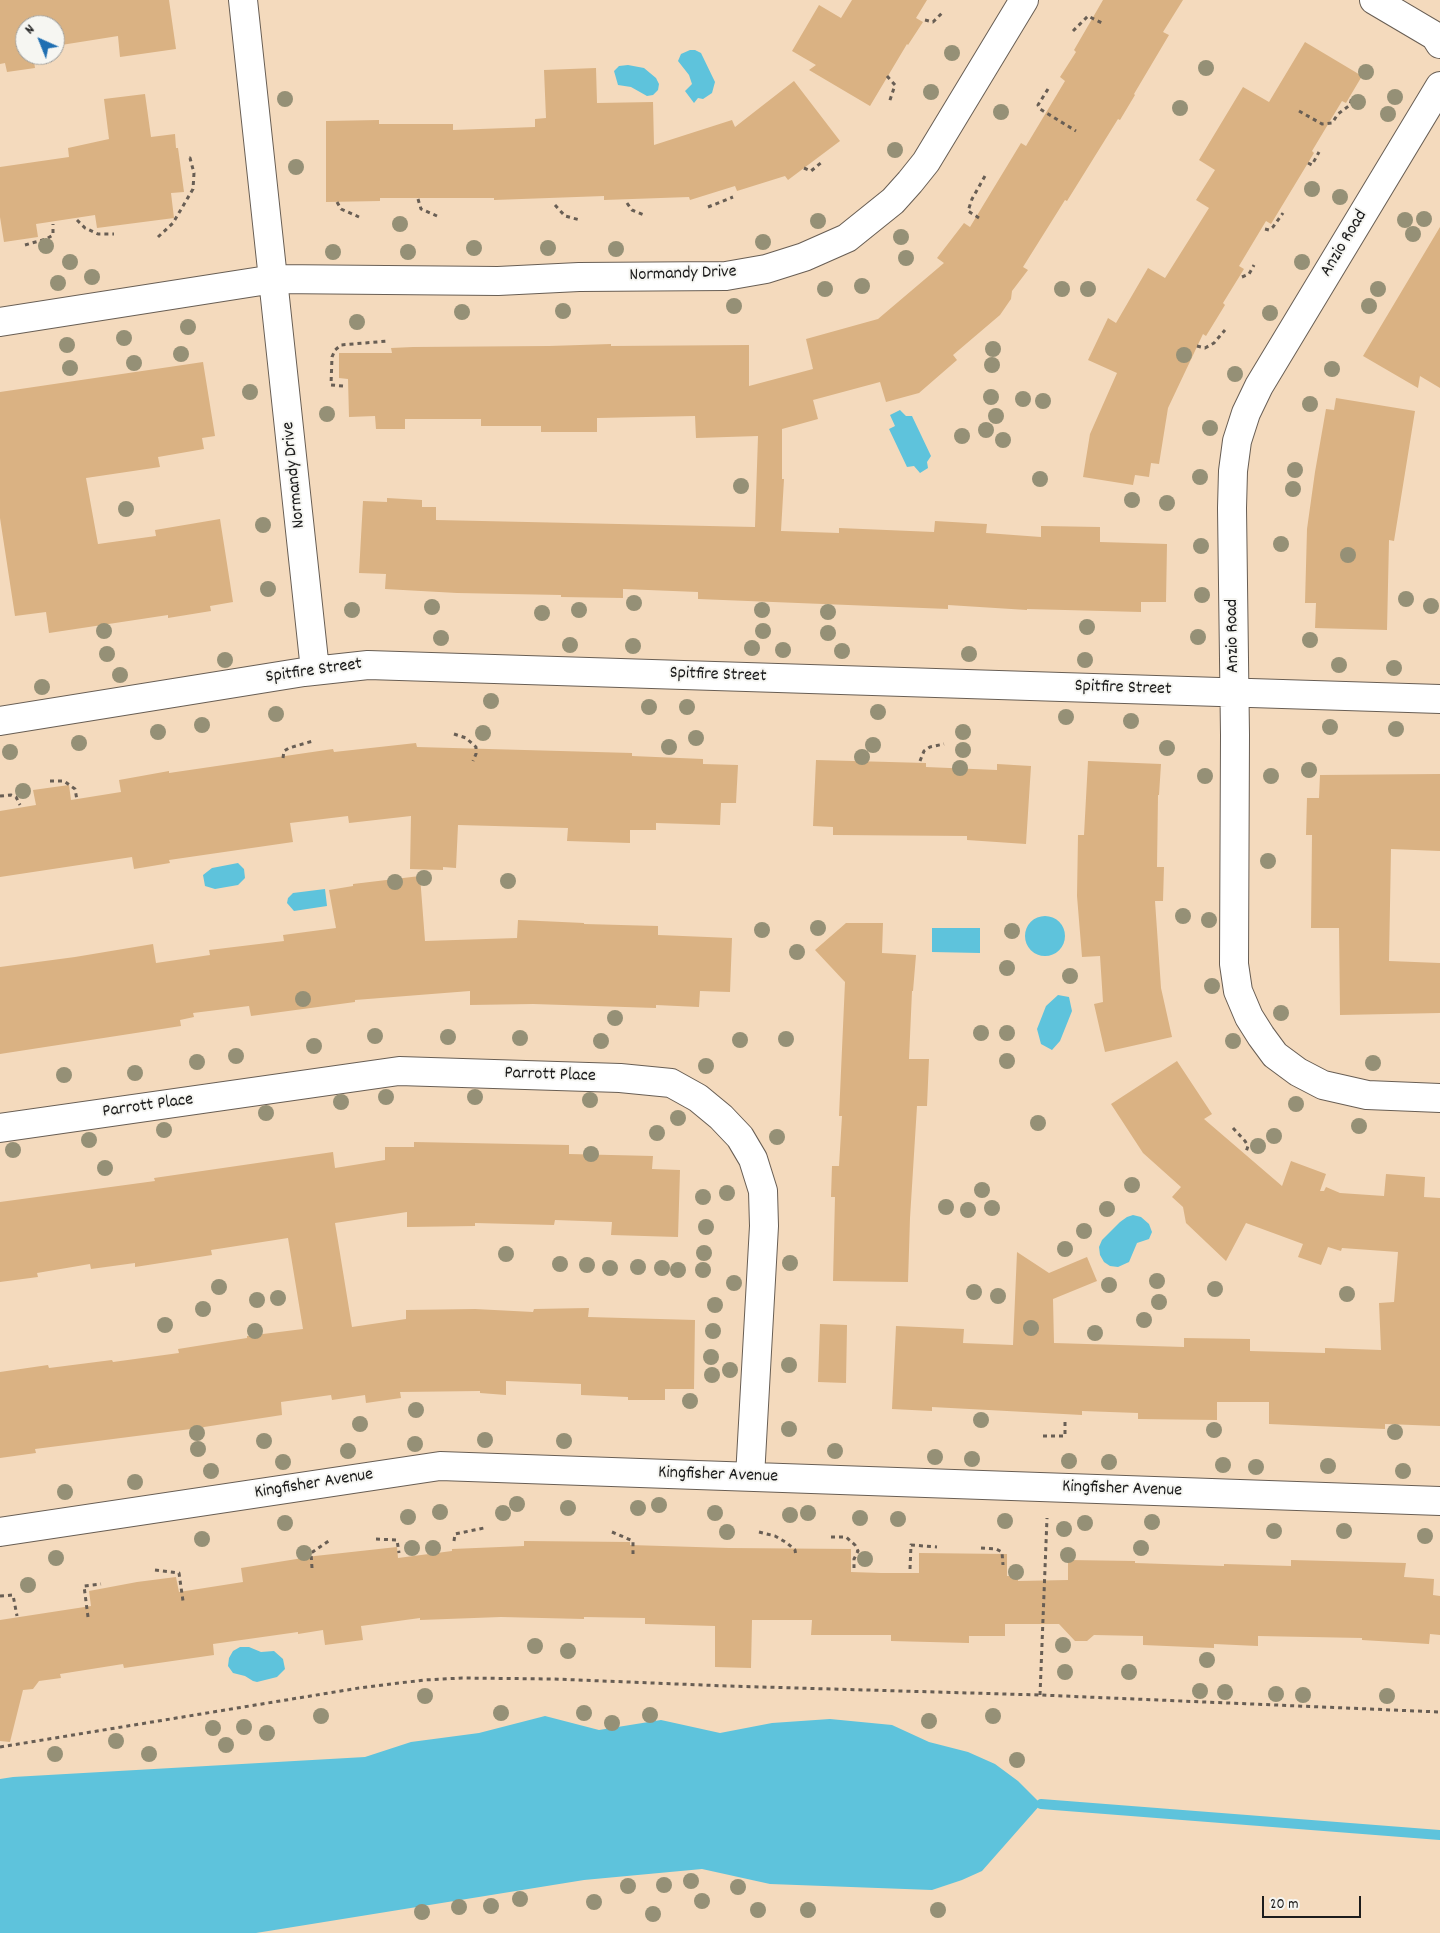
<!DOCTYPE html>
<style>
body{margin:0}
#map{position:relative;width:1440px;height:1933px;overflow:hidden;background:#f4dabd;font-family:Dekko,sans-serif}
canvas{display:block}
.north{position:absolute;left:15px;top:15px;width:50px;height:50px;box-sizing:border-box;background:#f6f6f2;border:1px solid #9f9f9c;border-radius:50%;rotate:316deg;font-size:14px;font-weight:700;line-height:20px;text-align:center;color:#1c1c1c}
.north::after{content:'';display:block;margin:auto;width:18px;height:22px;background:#1f6fb2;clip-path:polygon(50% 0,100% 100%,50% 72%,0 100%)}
.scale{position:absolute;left:1262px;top:1896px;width:99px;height:22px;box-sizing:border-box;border:2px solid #1c1c1c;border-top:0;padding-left:6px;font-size:15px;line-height:18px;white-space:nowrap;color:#1c1c1c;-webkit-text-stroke:4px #f6f6f2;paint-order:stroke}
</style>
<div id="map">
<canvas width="1440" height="1933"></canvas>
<div class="north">N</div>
<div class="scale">20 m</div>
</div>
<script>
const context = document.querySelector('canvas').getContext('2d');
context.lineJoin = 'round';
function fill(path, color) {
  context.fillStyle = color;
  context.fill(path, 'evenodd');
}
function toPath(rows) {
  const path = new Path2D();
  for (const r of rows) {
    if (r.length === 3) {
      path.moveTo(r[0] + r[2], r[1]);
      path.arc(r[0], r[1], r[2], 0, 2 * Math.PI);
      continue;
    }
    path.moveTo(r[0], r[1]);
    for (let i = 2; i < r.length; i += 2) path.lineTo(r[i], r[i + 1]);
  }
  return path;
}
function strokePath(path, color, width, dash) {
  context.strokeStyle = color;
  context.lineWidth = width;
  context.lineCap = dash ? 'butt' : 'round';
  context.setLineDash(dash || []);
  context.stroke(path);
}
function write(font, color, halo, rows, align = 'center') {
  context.font = font + ' Dekko,sans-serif';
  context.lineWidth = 4;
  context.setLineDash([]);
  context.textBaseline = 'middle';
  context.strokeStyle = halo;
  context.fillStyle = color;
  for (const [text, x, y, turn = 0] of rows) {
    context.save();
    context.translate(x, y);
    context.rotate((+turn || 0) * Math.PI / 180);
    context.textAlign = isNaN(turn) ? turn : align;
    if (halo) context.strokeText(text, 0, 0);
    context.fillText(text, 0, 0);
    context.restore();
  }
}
const water = toPath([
 [690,50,695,50,701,53,715,82,712,93,703,99,698,98,694,103,685,91,692,84,689,75,678,61,681,54],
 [628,65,644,68,656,78,659,84,658,90,653,95,647,96,631,87,618,85,614,71,619,66],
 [900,410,906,416,912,416,931,456,927,462,928,468,920,473,914,466,907,467,889,429,895,426,890,415],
 [238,863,244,869,245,878,238,885,215,889,205,886,203,875,212,868],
 [325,889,327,906,294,911,287,903,288,898,293,893],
 [1045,936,20],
 [932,928,980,928,980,953,932,952],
 [1058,995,1069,997,1072,1011,1060,1041,1052,1050,1041,1044,1037,1029,1046,1006],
 [1133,1215,1141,1217,1149,1224,1152,1232,1149,1239,1137,1243,1129,1262,1118,1267,1110,1266,1104,1262,1100,1255,1099,1247,1102,1240,1120,1222,1127,1217],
 [240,1647,249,1647,261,1652,274,1651,283,1659,285,1669,277,1677,257,1682,253,1681,245,1676,233,1673,228,1666,229,1658,233,1651],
 [545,1716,599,1730,661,1720,720,1733,772,1723,830,1719,892,1725,929,1742,968,1752,995,1764,1018,1781,1041,1804,982,1871,962,1880,932,1890,770,1884,702,1869,584,1880,256,1933,0,1933,0,1779,13,1777,365,1757,411,1742,479,1733]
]);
const stream = toPath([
 [1041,1804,1440,1835]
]);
const building = toPath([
 [0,0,169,0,176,49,120,57,118,36,55,46,55,25,25,25,25,55,33,55,35,68,7,72,5,63,0,64],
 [852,0,927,0,916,18,923,22,908,45,907,44,870,106,809,70,816,65,792,51,819,5,841,18],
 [1103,0,1183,0,1163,32,1169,35,1134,94,1135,95,1120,120,1118,119,1067,201,1065,200,1023,267,1028,270,1012,291,1011,299,1000,315,953,355,957,360,919,393,886,402,880,382,813,400,818,419,782,429,782,479,784,479,781,531,839,533,839,528,934,532,935,521,987,524,986,533,1041,537,1041,526,1100,527,1100,542,1167,544,1166,602,1141,602,1141,612,1027,609,1027,610,948,605,948,609,698,599,698,592,623,589,623,598,561,597,561,595,457,593,385,589,386,574,359,573,363,501,387,502,387,498,422,500,422,507,436,507,436,520,755,527,758,436,696,438,695,416,597,418,597,432,541,432,541,426,481,426,481,419,405,419,405,429,376,429,375,416,349,417,348,379,339,378,339,353,392,353,391,348,413,347,549,346,611,344,611,346,749,345,749,386,813,369,806,339,878,319,944,263,937,258,964,223,970,227,1021,143,1026,146,1065,81,1060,77,1076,52,1074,50],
 [1305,42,1362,76,1346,103,1342,101,1312,151,1314,153,1271,224,1266,221,1239,266,1244,269,1223,303,1225,305,1206,336,1203,334,1168,408,1159,464,1151,463,1149,477,1135,475,1133,485,1083,477,1090,434,1117,373,1088,360,1108,318,1116,323,1148,268,1165,278,1209,208,1196,200,1215,170,1199,160,1243,87,1269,102],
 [596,68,597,103,653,102,654,145,732,120,735,127,794,81,840,141,788,180,785,176,737,191,735,186,690,200,689,197,604,200,604,196,494,200,494,198,380,198,380,201,326,202,326,121,379,120,379,124,453,124,453,130,535,127,535,119,546,118,544,70],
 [145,94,151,137,175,134,176,148,178,148,184,192,171,193,174,218,97,228,95,215,36,224,38,237,4,242,0,217,0,167,69,157,68,148,109,139,104,99],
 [1440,227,1440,388,1420,376,1418,388,1363,356],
 [203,362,215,436,202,438,204,449,158,457,160,467,86,478,98,544,156,536,155,530,220,519,233,602,210,606,211,611,168,618,168,615,49,633,46,612,15,616,0,518,0,392],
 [1336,398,1415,411,1394,541,1389,540,1387,630,1315,628,1316,603,1305,603,1307,529,1315,472,1326,409,1334,410],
 [416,743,417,747,632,753,632,756,703,759,703,764,738,765,736,803,721,803,720,825,656,823,656,830,630,830,630,843,567,841,568,828,458,825,456,868,443,867,443,870,410,869,411,816,349,823,348,816,290,823,293,842,169,860,170,863,134,869,132,857,0,877,0,811,36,805,33,790,69,785,71,800,121,792,119,780,169,771,169,773,333,749,334,752],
 [816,760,926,763,926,767,997,770,997,764,1031,766,1026,844,967,840,967,836,833,835,833,827,813,826],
 [1088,761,1161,764,1159,795,1158,795,1157,867,1164,867,1163,901,1155,901,1161,988,1172,1037,1105,1052,1094,1004,1103,1002,1100,956,1082,957,1077,896,1078,835,1084,835],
 [1440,774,1440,851,1391,849,1389,961,1440,963,1440,1013,1340,1015,1339,928,1311,928,1312,835,1306,835,1307,798,1319,798,1320,775],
 [420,876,425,941,517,938,518,920,584,923,584,924,658,926,658,935,732,938,730,992,700,991,699,1007,656,1005,656,1008,533,1004,470,1005,470,991,355,1000,355,1002,251,1016,249,1006,193,1013,194,1017,180,1020,181,1026,0,1054,0,967,75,957,153,944,156,963,210,955,209,950,284,941,283,935,336,928,329,890,353,886,353,884],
 [846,923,883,923,882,953,916,955,913,991,912,991,909,1059,929,1059,927,1106,917,1106,910,1218,908,1282,833,1281,835,1197,831,1197,832,1166,839,1166,842,1116,839,1116,845,982,815,950],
 [1177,1061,1212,1114,1204,1119,1282,1186,1291,1161,1326,1174,1320,1191,1324,1191,1326,1187,1340,1193,1384,1196,1386,1174,1425,1177,1424,1197,1440,1198,1440,1426,1385,1424,1385,1429,1269,1424,1269,1402,1217,1402,1217,1420,1138,1419,1138,1413,1082,1411,1082,1415,932,1407,932,1411,892,1409,896,1326,964,1329,963,1343,1013,1345,1017,1252,1049,1273,1087,1257,1097,1281,1053,1299,1054,1343,1184,1347,1184,1338,1250,1339,1250,1351,1325,1353,1325,1348,1381,1350,1379,1303,1394,1302,1398,1252,1342,1248,1341,1251,1328,1247,1321,1265,1298,1257,1303,1244,1246,1223,1226,1261,1186,1223,1183,1207,1172,1197,1181,1187,1143,1153,1111,1104],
 [414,1142,569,1145,569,1154,653,1156,652,1169,680,1170,678,1237,611,1235,612,1222,555,1220,554,1225,475,1223,475,1226,407,1227,407,1212,335,1223,352,1327,406,1319,406,1310,475,1309,533,1312,534,1309,589,1308,588,1317,695,1320,694,1389,665,1389,665,1400,628,1400,628,1397,581,1395,581,1384,506,1381,506,1395,480,1393,480,1391,400,1392,401,1398,366,1403,365,1395,332,1400,331,1395,281,1402,282,1415,191,1429,35,1449,36,1453,0,1458,0,1372,48,1365,49,1368,112,1360,113,1362,179,1353,178,1349,247,1338,247,1336,303,1329,288,1238,211,1250,212,1255,135,1267,135,1263,91,1269,90,1264,37,1273,38,1277,0,1282,0,1202,155,1181,154,1178,333,1152,335,1168,385,1160,385,1147,414,1147],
 [820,1324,847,1325,846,1383,818,1382],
 [524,1541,630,1542,630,1545,729,1548,851,1549,851,1572,881,1573,919,1573,919,1553,1007,1554,1007,1576,1018,1576,1018,1581,1068,1580,1068,1560,1135,1561,1135,1563,1224,1566,1224,1564,1291,1566,1291,1560,1406,1563,1404,1577,1434,1579,1433,1595,1440,1596,1440,1635,1430,1634,1429,1644,1362,1640,1362,1638,1258,1636,1258,1646,1214,1644,1214,1648,1143,1645,1143,1636,1094,1635,1087,1641,1075,1641,1059,1624,1005,1624,1005,1636,969,1636,969,1643,891,1641,891,1635,811,1635,812,1620,752,1620,751,1668,715,1667,715,1626,645,1624,645,1618,584,1617,584,1619,501,1617,420,1620,420,1618,361,1626,363,1640,325,1645,323,1630,298,1634,298,1632,213,1644,214,1655,124,1668,123,1664,60,1674,61,1678,39,1681,33,1689,23,1690,10,1742,0,1741,0,1620,91,1606,89,1591,137,1582,176,1577,179,1592,243,1582,241,1568,315,1556,397,1547,398,1558,452,1551,452,1549,524,1546]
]);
const path = toPath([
 [925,20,933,22,944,11],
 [1073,31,1088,16,1102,23],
 [887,76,895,85,889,103],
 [1048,89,1038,105,1040,109,1076,131],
 [1299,111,1322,124,1332,123,1338,114,1350,105,1352,97],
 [1308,163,1312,165,1319,152],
 [804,168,811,171,822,162],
 [418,199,421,209,437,216],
 [337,202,341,209,359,217],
 [627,203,632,210,644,215],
 [555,205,565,216,580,220],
 [708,207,733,197],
 [979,218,968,211,972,199,985,176],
 [77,220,85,228,98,234,114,234],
 [1265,229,1269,230,1273,227,1283,213],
 [158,237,173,223,193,189,194,173,190,158,187,159],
 [25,245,46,239,53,235,53,224],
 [1242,277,1249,274,1254,265],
 [1197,346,1205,348,1214,343,1225,330],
 [343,386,331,385,332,357,335,350,341,345,388,341],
 [454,734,466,738,476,747,476,754,473,761],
 [283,758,284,751,289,748,313,741],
 [920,761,924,751,930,747,944,744],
 [50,781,64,781,75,789,77,800],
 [0,796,11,795,16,797,20,805],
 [1233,1128,1245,1141,1248,1146,1246,1152],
 [1043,1436,1065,1436,1065,1418],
 [612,1532,633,1541,633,1554],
 [759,1532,775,1536,787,1543,795,1550,796,1556],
 [831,1537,846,1537,855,1545,858,1551,854,1559,854,1568],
 [376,1539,397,1540,399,1553],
 [454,1541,455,1534,484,1528],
 [981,1548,996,1549,1002,1552,1003,1565],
 [312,1568,311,1553,330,1540],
 [910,1569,911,1545,937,1547],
 [155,1570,179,1573,183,1601],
 [0,1596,13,1595,17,1616],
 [88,1617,84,1586,101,1584],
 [1040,1695,1047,1518],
 [0,1747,359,1688,424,1680,462,1678,554,1679,727,1686,1040,1695,1440,1712]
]);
const minor = toPath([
 [243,0,315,670],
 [1374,0,1435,36,1440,44],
 [1440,86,1259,386,1246,413,1237,441,1233,471,1232,508,1235,735,1234,964,1238,991,1249,1017,1261,1036,1275,1055,1298,1072,1323,1085,1367,1095,1440,1098],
 [0,322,274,279,498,281,579,277,726,276,766,269,804,257,847,238,893,201,910,182,926,162,1024,0],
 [0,721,304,672,368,665,1440,699],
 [0,1128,399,1071,620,1078,671,1083,698,1098,721,1117,740,1137,753,1159,763,1191,764,1226,750,1477],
 [0,1532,440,1466,1440,1501]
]);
const trees = [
 [952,53],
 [1206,68],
 [1366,72],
 [931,92],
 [1395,97],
 [285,99],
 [1358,102],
 [1180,108],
 [1001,112],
 [1388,114],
 [895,150],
 [296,167],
 [1312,189],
 [1340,197],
 [1424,219],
 [1405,220],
 [818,221],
 [400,224],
 [1413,234],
 [901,237],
 [763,242],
 [46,246],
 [474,248],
 [548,248],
 [616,249],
 [333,252],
 [408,252],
 [906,258],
 [70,262],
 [1302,262],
 [92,277],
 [58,283],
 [862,286],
 [825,289],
 [1062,289],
 [1088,289],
 [1378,289],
 [734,306],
 [1369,306],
 [563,311],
 [462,312],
 [1270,313],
 [357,322],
 [188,327],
 [124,338],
 [67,345],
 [993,349],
 [181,354],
 [1184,355],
 [134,363],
 [992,365],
 [70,368],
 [1332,369],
 [1235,374],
 [250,392],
 [991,397],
 [1023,399],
 [1043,401],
 [1310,404],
 [327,414],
 [996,416],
 [1210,428],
 [986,430],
 [962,436],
 [1003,440],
 [1295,470],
 [1200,477],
 [1040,479],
 [741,486],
 [1293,489],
 [1132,500],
 [1167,503],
 [126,509],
 [263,525],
 [1281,544],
 [1201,546],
 [1348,555],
 [268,589],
 [1202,595],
 [1406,599],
 [634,603],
 [1431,606],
 [432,607],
 [352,610],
 [579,610],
 [762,610],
 [828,612],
 [542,613],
 [1087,627],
 [104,631],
 [763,631],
 [828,633],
 [1198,637],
 [441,638],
 [1310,640],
 [570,645],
 [633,646],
 [752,648],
 [783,650],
 [842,651],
 [107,654],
 [969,654],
 [225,660],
 [1085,660],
 [1339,665],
 [1394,668],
 [120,675],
 [42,687],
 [491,701],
 [649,707],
 [687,707],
 [878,712],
 [276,714],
 [1066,717],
 [1131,721],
 [202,725],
 [1330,727],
 [1396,729],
 [158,732],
 [963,732],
 [483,733],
 [696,738],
 [79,743],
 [873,745],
 [669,747],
 [1167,748],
 [963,750],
 [10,752],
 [862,757],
 [960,768],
 [1309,770],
 [1205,776],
 [1271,776],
 [23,791],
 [1268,861],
 [424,878],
 [508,881],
 [395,882],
 [1183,916],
 [1209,920],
 [818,928],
 [762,930],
 [1012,931],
 [797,952],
 [1007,968],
 [1070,976],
 [1212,986],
 [303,999],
 [1281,1013],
 [615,1018],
 [981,1033],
 [1007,1033],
 [375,1036],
 [448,1037],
 [520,1038],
 [786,1039],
 [740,1040],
 [601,1041],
 [1233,1041],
 [314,1046],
 [236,1056],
 [1007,1061],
 [197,1062],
 [1373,1063],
 [706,1066],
 [135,1073],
 [64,1075],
 [386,1097],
 [475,1097],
 [590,1100],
 [341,1102],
 [1296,1104],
 [266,1113],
 [678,1118],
 [1038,1123],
 [1359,1126],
 [164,1130],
 [657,1133],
 [1274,1136],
 [777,1137],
 [89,1140],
 [1258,1146],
 [13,1150],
 [591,1154],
 [105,1168],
 [1132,1185],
 [982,1190],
 [727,1193],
 [703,1197],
 [946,1207],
 [992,1208],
 [1107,1209],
 [968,1210],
 [706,1227],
 [1084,1231],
 [1065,1249],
 [704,1253],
 [506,1254],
 [790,1263],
 [560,1264],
 [587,1265],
 [638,1267],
 [610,1268],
 [662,1268],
 [678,1270],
 [703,1270],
 [1157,1281],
 [734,1283],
 [1109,1285],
 [219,1287],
 [1215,1289],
 [974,1292],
 [1347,1294],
 [998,1296],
 [278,1298],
 [257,1300],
 [1159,1302],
 [715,1305],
 [203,1309],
 [1144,1320],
 [165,1325],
 [1031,1328],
 [255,1331],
 [713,1331],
 [1095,1333],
 [711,1357],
 [789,1365],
 [730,1370],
 [712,1375],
 [690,1401],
 [416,1410],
 [981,1420],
 [360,1424],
 [789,1429],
 [1214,1430],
 [1395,1432],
 [197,1433],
 [485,1440],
 [264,1441],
 [564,1441],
 [415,1444],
 [198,1449],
 [348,1451],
 [835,1451],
 [935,1457],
 [972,1459],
 [1069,1461],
 [283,1462],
 [1109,1462],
 [1223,1465],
 [1328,1466],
 [1256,1467],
 [211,1471],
 [1403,1471],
 [135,1482],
 [65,1492],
 [517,1504],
 [659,1505],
 [568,1508],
 [638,1508],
 [440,1512],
 [503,1513],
 [715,1513],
 [808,1513],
 [790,1515],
 [408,1517],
 [860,1518],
 [898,1519],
 [1005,1521],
 [1152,1522],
 [285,1523],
 [1085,1523],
 [1064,1529],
 [1274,1531],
 [1344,1531],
 [727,1532],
 [1425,1536],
 [202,1539],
 [412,1548],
 [433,1548],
 [1141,1548],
 [304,1553],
 [1068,1555],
 [56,1558],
 [865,1559],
 [1016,1572],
 [28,1585],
 [1063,1645],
 [535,1646],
 [568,1651],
 [1207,1660],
 [1065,1672],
 [1129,1672],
 [1200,1691],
 [1225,1692],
 [1276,1694],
 [1303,1695],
 [425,1696],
 [1387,1696],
 [501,1713],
 [584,1713],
 [650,1715],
 [321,1716],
 [993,1716],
 [929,1721],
 [612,1723],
 [244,1727],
 [213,1728],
 [267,1733],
 [116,1741],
 [226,1745],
 [55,1754],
 [149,1754],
 [1017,1760],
 [691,1881],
 [664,1885],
 [628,1886],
 [738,1887],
 [520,1899],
 [702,1901],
 [594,1902],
 [491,1906],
 [459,1907],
 [758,1910],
 [808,1910],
 [938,1910],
 [422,1912],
 [653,1914]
];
const streetNames = [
 ["Anzio Road",1345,244,-59],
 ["Normandy Drive",683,275,-2],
 ["Normandy Drive",295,475,-96],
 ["Anzio Road",1234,636,-91],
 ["Spitfire Street",314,672,-8],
 ["Spitfire Street",718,676,2],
 ["Spitfire Street",1123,689,2],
 ["Parrott Place",550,1076,2],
 ["Parrott Place",148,1107,-8],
 ["Kingfisher Avenue",718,1476,2],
 ["Kingfisher Avenue",314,1485,-9],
 ["Kingfisher Avenue",1122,1490,2]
];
fill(water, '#5ec3dc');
strokePath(stream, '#5ec3dc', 10);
fill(building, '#dab283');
strokePath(minor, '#685e54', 30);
strokePath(path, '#685e54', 3, [4, 4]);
strokePath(minor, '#fff', 28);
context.fillStyle = '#959076';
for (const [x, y] of trees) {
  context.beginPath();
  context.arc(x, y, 8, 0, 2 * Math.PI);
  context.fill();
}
write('18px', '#1c1c1c', '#f6f6f2', streetNames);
</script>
